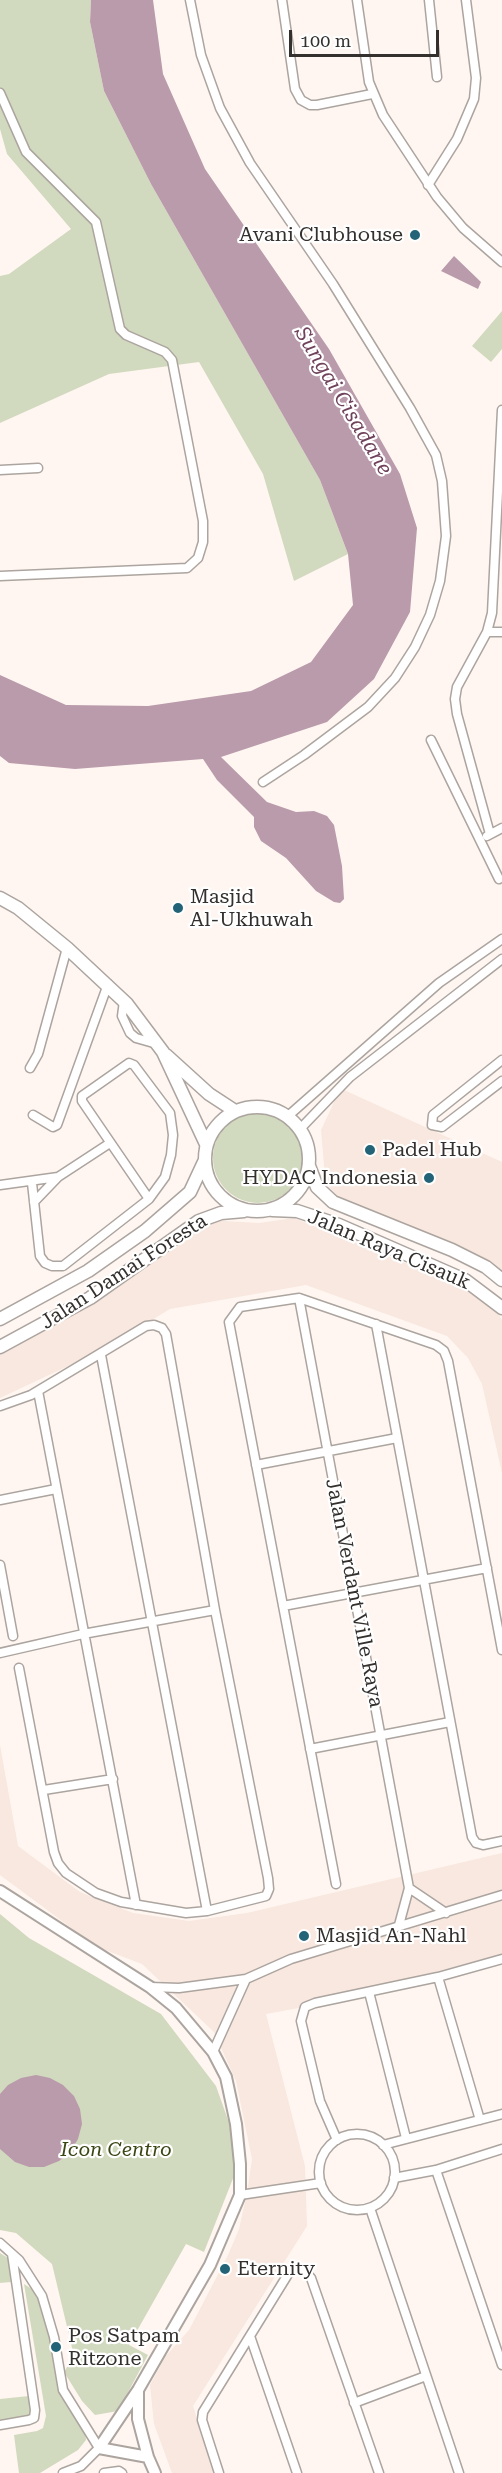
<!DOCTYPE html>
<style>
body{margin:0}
#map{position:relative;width:502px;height:2473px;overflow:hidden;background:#fff6f1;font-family:"Roboto Serif",serif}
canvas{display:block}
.scale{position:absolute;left:289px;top:30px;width:150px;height:27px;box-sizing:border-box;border:3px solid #33302e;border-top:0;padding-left:8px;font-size:18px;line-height:21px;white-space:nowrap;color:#33302e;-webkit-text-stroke:4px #fff;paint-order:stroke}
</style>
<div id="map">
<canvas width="502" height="2473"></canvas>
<div class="scale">100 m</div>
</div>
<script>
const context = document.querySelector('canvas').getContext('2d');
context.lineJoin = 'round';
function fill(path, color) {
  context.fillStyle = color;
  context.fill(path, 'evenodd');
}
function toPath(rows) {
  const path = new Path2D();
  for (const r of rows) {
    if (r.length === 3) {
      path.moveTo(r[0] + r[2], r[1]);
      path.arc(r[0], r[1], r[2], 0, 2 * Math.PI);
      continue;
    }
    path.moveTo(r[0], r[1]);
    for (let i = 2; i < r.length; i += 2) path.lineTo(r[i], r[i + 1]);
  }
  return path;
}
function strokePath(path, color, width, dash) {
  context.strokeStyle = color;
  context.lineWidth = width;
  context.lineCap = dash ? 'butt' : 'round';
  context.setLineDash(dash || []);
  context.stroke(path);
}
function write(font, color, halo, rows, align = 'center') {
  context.font = font + ' "Roboto Serif",serif';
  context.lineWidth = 4.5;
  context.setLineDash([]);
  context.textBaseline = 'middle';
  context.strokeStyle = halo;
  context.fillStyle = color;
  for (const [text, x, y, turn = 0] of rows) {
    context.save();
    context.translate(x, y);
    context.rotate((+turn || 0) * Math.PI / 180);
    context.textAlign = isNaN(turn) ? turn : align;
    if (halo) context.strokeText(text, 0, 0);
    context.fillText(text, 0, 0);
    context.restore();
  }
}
const built = toPath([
 [344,1090,502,1162,502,1275,440,1243,339,1198,329,1187,325,1177,321,1130,337,1096],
 [294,1218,460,1285,494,1308,502,1320,502,1473,482,1384,468,1358,447,1336,306,1285,170,1309,100,1351,0,1398,0,1347,207,1220,259,1223],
 [0,1745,18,1846,80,1892,133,1913,189,1921,247,1913,502,1853,502,1954,304,2007,266,2014,305,2166,307,2226,193,2406,215,2473,172,2473,154,2424,150,2385,165,2357,189,2330,228,2255,239,2229,247,2193,252,2159,236,2081,214,2032,142,1964,97,1947,0,1875]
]);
const green = toPath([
 [0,0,91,0,90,22,104,91,151,184,320,480,348,554,294,581,263,474,199,362,109,374,0,423,0,276,9,274,71,229,7,154,0,129],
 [502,311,502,349,491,362,472,346],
 [258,1158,45],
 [0,1914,29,1938,161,2014,216,2086,233,2134,234,2176,204,2252,186,2244,129,2345,148,2355,118,2411,95,2415,82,2401,64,2372,74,2356,52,2264,16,2233,0,2230],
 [0,2253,8,2258,11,2282,0,2283],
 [24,2284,38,2293,50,2330,54,2367,66,2405,85,2427,86,2440,78,2450,40,2473,19,2473,14,2435,37,2431,43,2428,46,2416],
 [29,2396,35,2419,0,2426,0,2399]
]);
const water = toPath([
 [91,0,153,0,163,74,205,169,329,349,400,474,417,528,410,612,374,679,327,722,221,757,267,802,296,812,314,811,327,816,334,825,342,866,344,899,340,903,334,902,316,891,286,858,261,841,254,827,254,817,217,780,203,759,75,769,9,763,0,756,0,675,66,705,148,706,251,691,311,662,353,605,348,554,320,480,151,184,104,91,90,22],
 [454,256,481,282,478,289,441,271],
 [36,2075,50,2078,63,2085,74,2096,80,2109,82,2124,78,2139,70,2152,59,2161,44,2167,29,2167,15,2162,0,2149,0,2094,8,2085,21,2078]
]);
const minor = toPath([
 [190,0,201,55,220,108,250,163,333,284,410,408,436,455,442,481,446,536,440,581,430,615,415,647,395,678,368,707,304,755,263,782],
 [282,0,295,89,301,100,310,105,317,105,372,94],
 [357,0,369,82,383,115,437,197,463,228,502,262],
 [429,0,437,77],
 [0,93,26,152,96,222,120,329,126,335,165,352,172,360,203,521,203,542,198,558,187,568,0,576],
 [428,185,457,139,474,99,476,78,466,0],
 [0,470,38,468],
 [487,632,502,632],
 [431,740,499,879],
 [490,834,457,714,455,699,457,687,487,632,492,613,502,410],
 [487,836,502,828],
 [124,1001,122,1016,130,1033,136,1038,157,1044],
 [502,1060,433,1115,432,1125,442,1127,502,1081],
 [30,1068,38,1054,67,948],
 [33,1115,53,1127,57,1125,108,984],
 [288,1116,439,983,502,939],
 [300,1129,350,1077,502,959],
 [32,1183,40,1256,45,1263,52,1266,63,1266,149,1199,165,1177,171,1155,173,1135,170,1113,134,1065,129,1063,82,1096,82,1101,149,1199],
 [0,1185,58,1177],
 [34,1202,58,1177,110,1143],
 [299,1298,409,1888,399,1925],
 [376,1324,472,1837,476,1843,483,1845,502,1841],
 [101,1355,207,1911],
 [38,1391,136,1905],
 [0,1406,31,1395,146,1326,154,1325,162,1328,166,1334,215,1610,268,1878,269,1889,266,1896,207,1911,186,1913,121,1902,96,1893,66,1873,58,1863,54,1852,19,1668],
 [256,1465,397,1438],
 [0,1500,56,1489],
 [0,1565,13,1636],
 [283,1606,487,1568],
 [0,1653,83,1634,215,1610],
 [310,1749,450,1722],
 [44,1790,113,1779],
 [336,1884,229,1322,240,1307,299,1298,436,1345,444,1351,448,1361,502,1650],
 [409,1888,446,1913],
 [438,1977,480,2120],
 [150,1987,179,1988,246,1979,291,1959,502,1895],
 [369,1992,406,2138],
 [213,2052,246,1979],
 [357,2172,38],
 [337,2140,320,2101,301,2021,305,2007,315,2003,438,1977,502,1959],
 [383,2145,502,2114],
 [436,2170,502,2365],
 [394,2178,436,2170,502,2149],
 [240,2195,321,2183],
 [370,2208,459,2473],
 [0,2243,19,2260,42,2296,54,2337,63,2390,99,2448,81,2466,63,2473],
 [250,2336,297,2473],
 [354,2403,426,2376],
 [0,2425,29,2420,34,2418,35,2410,12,2254],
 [104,2473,119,2471,122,2473],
 [219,2473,202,2420,203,2412,290,2271,296,2269,305,2271,311,2278,379,2473]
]);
const tertiary = toPath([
 [0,1891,150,1987,176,2008,213,2052,226,2077,236,2124,240,2164,240,2195,210,2265,138,2390,99,2448,148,2457],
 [138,2390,138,2419,148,2457,155,2473]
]);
const secondary = toPath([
 [0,898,18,908,67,948,127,1004,163,1052,206,1144],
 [166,1055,209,1094,235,1111],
 [257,1159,52],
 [309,1166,317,1187,333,1202,452,1250,486,1267,502,1280],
 [272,1210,297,1211,339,1225,465,1280,502,1308],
 [0,1319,88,1271,145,1231,190,1192,204,1162],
 [0,1347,90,1298,199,1221,221,1213,244,1211]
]);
const markers = [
 [415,235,6,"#236378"],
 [178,908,6,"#236378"],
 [370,1150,6,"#236378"],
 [429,1178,6,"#236378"],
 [304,1936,6,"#236378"],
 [225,2269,6,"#236378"],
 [56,2347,6,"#236378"]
];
const poiNames = [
 ["Avani Clubhouse",403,235,"right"],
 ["Masjid",190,897],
 ["Al-Ukhuwah",190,920],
 ["Padel Hub",382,1150],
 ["HYDAC Indonesia",417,1178,"right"],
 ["Masjid An-Nahl",316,1936],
 ["Eternity",237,2269],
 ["Pos Satpam",68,2336],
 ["Ritzone",68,2359]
];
const streetNames = [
 ["Jalan Raya Cisauk",389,1250,23],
 ["Jalan Damai Foresta",124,1272,-33],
 ["Jalan Verdant Ville Raya",354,1593,79]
];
const parkNames = [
 ["Icon Centro",116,2150]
];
const waterNames = [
 ["Sungai Cisadane",343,401,59]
];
fill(built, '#f8e8df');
fill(green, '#d1dabe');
fill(water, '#ba9bab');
strokePath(minor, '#aca49f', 11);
strokePath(tertiary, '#aca49f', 14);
strokePath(secondary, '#aca49f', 15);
strokePath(minor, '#fff', 8);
strokePath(tertiary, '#fff', 10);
strokePath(secondary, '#fff', 12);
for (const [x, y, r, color] of markers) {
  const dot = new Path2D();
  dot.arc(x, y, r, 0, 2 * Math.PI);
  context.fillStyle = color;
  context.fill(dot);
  strokePath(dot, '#fff', 2);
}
write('20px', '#33302e', '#fff', poiNames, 'left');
write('20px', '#33302e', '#fff', streetNames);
write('italic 20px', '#3a4614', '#fff', parkNames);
write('italic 21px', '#6f415b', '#fff', waterNames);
</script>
